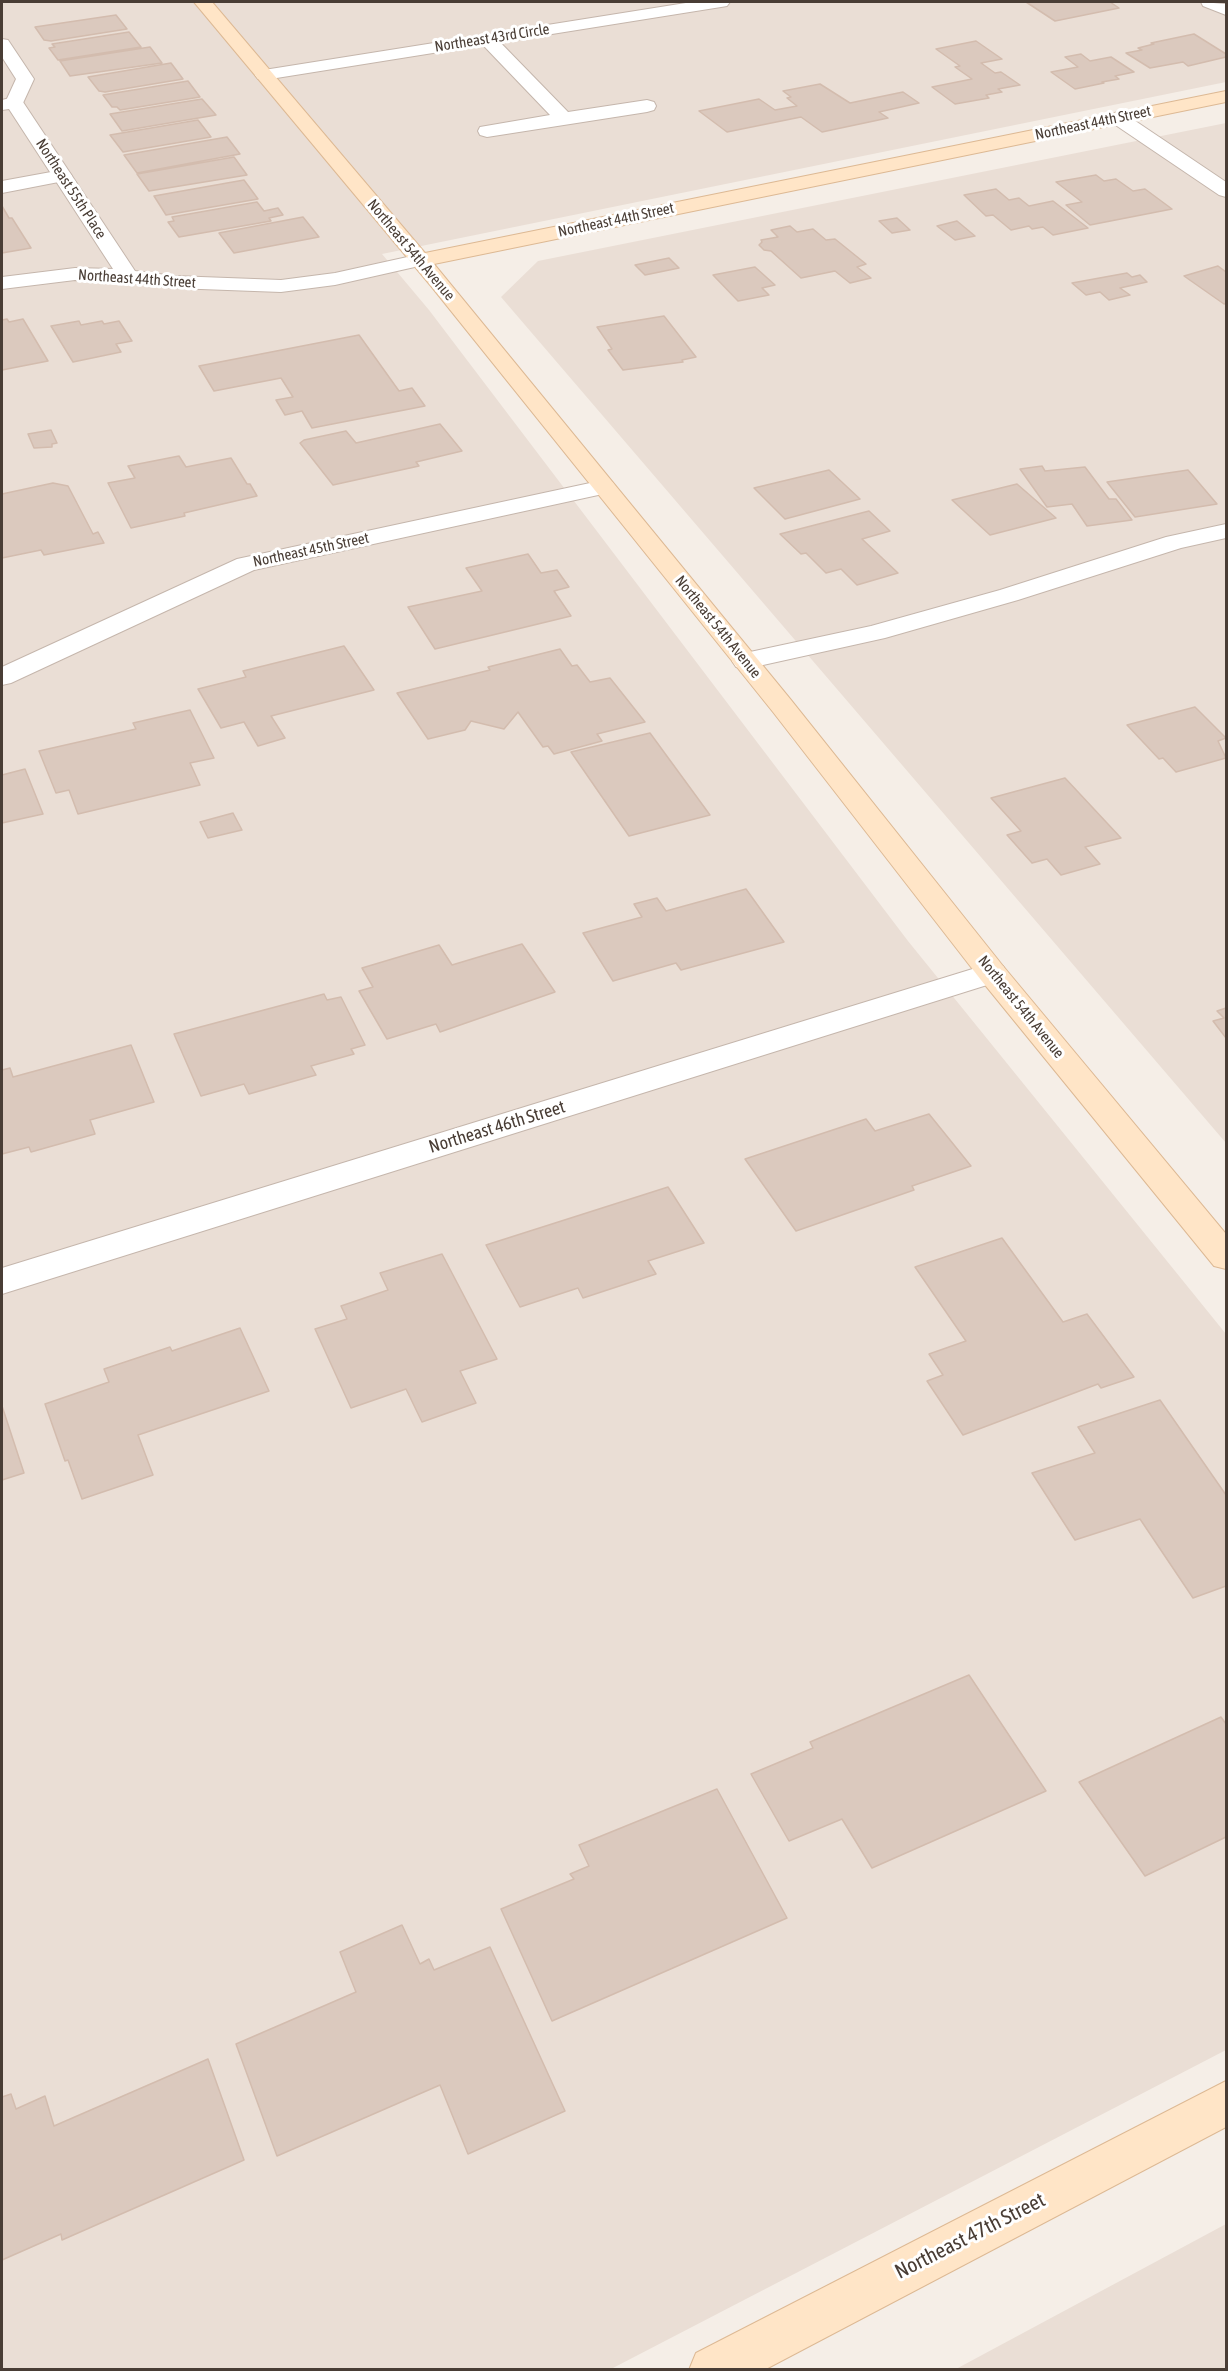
<!DOCTYPE html>
<style>
body{margin:0}
#map{position:relative;width:1228px;height:2371px;overflow:hidden;background:#f5eee7;font-family:"Asap Condensed",sans-serif}
canvas{display:block}
.frame{position:absolute;inset:0;border:3px solid #493d35;pointer-events:none}
</style>
<div id="map">
<canvas width="1228" height="2371"></canvas>
<div class="frame"></div>
</div>
<script>
const context = document.querySelector('canvas').getContext('2d');
context.lineJoin = 'round';
function fill(path, color) {
  context.fillStyle = color;
  context.fill(path, 'evenodd');
}
function toPath(rows) {
  const path = new Path2D();
  for (const r of rows) {
    path.moveTo(r[0], r[1]);
    for (let i = 2; i < r.length; i += 2) path.lineTo(r[i], r[i + 1]);
  }
  return path;
}
function strokePath(path, color, width, dash) {
  context.strokeStyle = color;
  context.lineWidth = width;
  context.lineCap = dash ? 'butt' : 'round';
  context.setLineDash(dash || []);
  context.stroke(path);
}
function write(font, color, halo, rows, align = 'center') {
  context.font = font + ' "Asap Condensed",sans-serif';
  context.lineWidth = 6;
  context.setLineDash([]);
  context.textBaseline = 'middle';
  context.strokeStyle = halo;
  context.fillStyle = color;
  for (const [text, x, y, turn = 0] of rows) {
    context.save();
    context.translate(x, y);
    context.rotate((+turn || 0) * Math.PI / 180);
    context.textAlign = isNaN(turn) ? turn : align;
    if (halo) context.strokeText(text, 0, 0);
    context.fillText(text, 0, 0);
    context.restore();
  }
}
const residential = toPath([
 [2,2,1226,2,1226,82,382,254,429,310,908,941,1226,1334,1226,2050,611,2369,2,2370],
 [1226,123,1226,1143,501,297,538,261],
 [1226,2224,1226,2369,956,2369]
]);
const building = toPath([
 [1026,2,1110,2,1119,8,1055,21,1026,2],
 [116,15,127,29,51,41,44,40,35,27,116,15],
 [129,32,141,47,58,60,49,48,55,47,52,44,129,32],
 [1194,34,1226,54,1226,57,1188,66,1183,62,1150,68,1126,53,1142,50,1138,48,1154,44,1151,43,1194,34],
 [976,41,1002,59,981,63,995,73,1001,72,1020,85,998,89,1002,92,986,95,989,98,955,104,932,87,972,79,955,67,960,66,936,49,976,41],
 [150,47,162,63,70,76,60,61,150,47],
 [1081,54,1090,61,1111,57,1134,72,1115,76,1119,79,1102,82,1104,83,1075,89,1051,72,1078,67,1065,57,1081,54],
 [171,63,183,79,105,92,99,91,88,77,171,63],
 [188,81,200,97,120,110,117,107,112,107,103,95,188,81],
 [820,84,850,103,903,92,919,103,879,112,888,118,822,132,801,117,727,132,699,111,759,99,775,110,797,106,787,98,791,97,783,91,820,84],
 [202,99,216,115,122,131,110,114,202,99],
 [198,120,211,137,123,152,110,135,198,120],
 [227,137,240,154,137,173,124,155,227,137],
 [234,157,247,175,149,191,137,174,234,157],
 [1096,175,1104,181,1116,179,1133,191,1145,189,1172,209,1090,225,1066,205,1082,202,1056,182,1096,175],
 [244,180,258,199,166,215,154,196,244,180],
 [996,189,1009,200,1019,198,1029,206,1053,201,1088,228,1053,235,1043,227,1032,229,1029,226,1011,230,993,215,986,216,964,195,996,189],
 [257,202,264,211,278,208,283,215,269,218,271,221,179,237,168,222,174,221,172,217,257,202],
 [2,206,9,218,12,218,31,248,2,253,2,206],
 [303,217,319,237,234,253,219,233,303,217],
 [897,218,910,230,892,233,879,221,897,218],
 [957,221,975,236,955,240,937,226,957,221],
 [790,226,797,232,813,229,826,240,835,239,866,264,857,267,871,278,850,283,835,271,801,278,771,251,764,250,759,245,762,242,761,240,778,237,771,230,790,226],
 [669,258,679,268,645,275,635,265,669,258],
 [1218,266,1226,272,1226,303,1224,304,1184,276,1218,266],
 [755,267,775,285,762,288,769,295,738,301,713,275,755,267],
 [1127,273,1132,277,1140,275,1147,282,1120,288,1130,295,1109,300,1100,292,1086,295,1072,283,1127,273],
 [664,316,696,357,682,360,683,362,623,370,608,350,612,349,597,327,664,316],
 [7,319,9,322,23,319,48,361,2,370,2,320,7,319],
 [79,321,81,325,102,321,104,324,119,321,132,341,116,344,121,352,73,362,51,326,79,321],
 [359,335,399,391,412,388,425,406,312,428,302,411,285,415,276,400,293,397,281,378,214,391,199,366,359,335],
 [440,424,462,451,416,462,419,466,333,485,300,443,304,440,346,431,356,443,440,424],
 [51,430,57,443,52,444,52,447,34,448,28,434,51,430],
 [179,456,186,467,231,458,247,484,250,484,257,496,184,513,185,516,131,528,108,483,135,478,128,466,179,456],
 [1042,466,1045,471,1085,467,1109,499,1116,499,1132,520,1087,526,1072,504,1047,507,1020,469,1042,466],
 [829,470,860,499,785,519,754,488,829,470],
 [1188,470,1217,504,1135,517,1107,482,1188,470],
 [53,483,68,486,93,534,98,532,104,543,44,555,41,550,2,558,2,494,53,483],
 [1017,484,1056,518,990,535,952,500,1017,484],
 [869,511,890,531,862,539,898,573,857,585,841,569,826,573,806,553,801,554,780,534,869,511],
 [528,554,541,573,557,570,569,587,554,591,571,616,435,649,408,607,482,591,466,568,528,554],
 [344,646,374,690,271,716,285,738,258,746,244,722,221,728,198,689,246,677,243,671,344,646],
 [560,649,572,666,577,665,590,682,610,678,645,722,597,734,602,741,554,754,548,746,543,747,518,712,504,729,471,721,465,730,428,739,397,693,490,670,488,667,560,649],
 [1195,707,1226,738,1218,741,1226,758,1176,772,1163,758,1159,759,1127,725,1195,707],
 [190,710,214,758,190,763,200,785,78,814,69,790,56,793,39,751,136,729,133,723,190,710],
 [650,733,710,815,629,836,571,752,650,733],
 [25,769,43,814,2,823,2,775,25,769],
 [1065,778,1121,838,1085,847,1100,864,1061,875,1047,859,1032,863,1007,835,1021,831,991,798,1065,778],
 [233,813,242,830,208,838,200,822,233,813],
 [746,889,784,942,681,970,676,963,613,981,583,933,642,917,634,904,657,898,666,911,746,889],
 [522,944,555,992,440,1032,436,1024,387,1039,359,991,373,987,362,968,439,945,452,965,522,944],
 [324,994,327,1000,341,997,365,1045,351,1049,354,1054,311,1066,316,1075,249,1094,244,1084,201,1096,174,1034,324,994],
 [1226,1008,1226,1038,1213,1021,1224,1018,1217,1011,1226,1008],
 [131,1045,154,1102,90,1120,95,1134,31,1152,29,1147,2,1154,2,1070,10,1068,13,1077,131,1045],
 [929,1114,971,1166,912,1186,914,1190,796,1231,745,1159,866,1119,875,1131,929,1114],
 [668,1187,704,1243,648,1261,656,1274,583,1298,578,1288,520,1307,486,1245,668,1187],
 [1002,1238,1063,1322,1087,1314,1134,1377,1101,1388,1098,1384,963,1435,927,1381,943,1375,929,1354,966,1341,915,1267,1002,1238],
 [442,1254,497,1359,460,1371,476,1403,422,1422,406,1389,351,1408,315,1329,347,1319,341,1306,388,1290,380,1273,442,1254],
 [240,1328,269,1391,138,1435,153,1475,82,1499,68,1460,65,1461,45,1404,109,1382,104,1369,170,1347,172,1351,240,1328],
 [1160,1400,1226,1495,1226,1586,1193,1598,1140,1519,1075,1540,1032,1473,1095,1453,1078,1427,1160,1400],
 [2,1406,24,1473,2,1480,2,1406],
 [969,1675,1046,1791,872,1868,842,1819,789,1841,751,1774,813,1748,810,1742,969,1675],
 [1221,1717,1226,1724,1226,1837,1145,1876,1079,1782,1221,1717],
 [717,1789,787,1918,552,2021,501,1909,574,1879,570,1874,589,1866,579,1845,717,1789],
 [402,1925,420,1964,429,1959,434,1970,490,1947,565,2111,468,2154,440,2085,277,2156,236,2044,356,1992,340,1952,402,1925],
 [208,2059,244,2160,62,2240,61,2234,2,2260,2,2097,11,2094,16,2109,45,2096,54,2126,208,2059]
]);
const lane = toPath([
 [487,34,493,35,568,112,647,100,654,102,656,106,654,110,647,112,487,137,480,135,478,131,480,127,550,115,481,43,478,39,481,35,487,34],
 [2,39,8,40,34,79,23,103,21,107,14,109,7,107,5,103,16,79,2,57,2,39],
 [1118,112,1125,114,1226,182,1226,197,1219,195,1111,122,1109,118,1111,114,1118,112],
 [62,170,69,172,72,176,69,180,2,193,2,181,62,170],
 [1226,524,1226,538,1181,548,1018,600,885,638,745,669,736,667,732,661,736,655,871,626,1000,590,1166,537,1226,524]
]);
const street = toPath([
 [692,2,730,2,727,6,721,7,264,80,258,79,255,75,258,71,264,70,692,2],
 [1201,2,1226,4,1226,15,1203,6,1201,2],
 [14,97,21,99,135,271,174,276,281,280,335,273,421,254,428,256,431,260,428,264,335,285,281,292,174,288,128,282,75,280,2,289,2,277,75,268,113,269,9,109,2,110,2,100,14,97],
 [604,480,612,482,616,487,612,492,254,570,11,683,2,685,2,667,237,559,604,480],
 [992,963,1003,966,1007,973,1003,980,2,1294,2,1268,992,963]
]);
const secondary = toPath([
 [194,2,212,2,425,253,1226,91,1226,102,434,264,791,700,1003,966,1226,1234,1226,1269,1214,1266,981,980,773,712,431,286,194,2],
 [1226,2081,1226,2127,764,2370,689,2370,696,2353,1226,2081]
]);
const farStreetnames = [
 ["Northeast 43rd Circle",492,38,-9],
 ["Northeast 44th Street",1093,123,-12],
 ["Northeast 55th Place",71,189,57],
 ["Northeast 44th Street",616,220,-12],
 ["Northeast 54th Avenue",411,250,50],
 ["Northeast 44th Street",137,279,4],
 ["Northeast 45th Street",311,550,-12],
 ["Northeast 54th Avenue",718,627,51],
 ["Northeast 54th Avenue",1021,1007,51]
];
const streetNames = [
 ["Northeast 46th Street",497,1127,-17]
];
const nearStreetnames = [
 ["Northeast 47th Street",970,2236,-27]
];
fill(residential, '#eaded5');
fill(building, '#dbc9be');
strokePath(building, '#d3bcae', 1.5);
strokePath(lane, '#c5b6ac', 2);
strokePath(street, '#c5b6ac', 2);
strokePath(secondary, '#ddb994', 2);
fill(lane, '#fff');
fill(street, '#fff');
fill(secondary, '#ffe5c7');
write('15px', '#493d35', '#fff', farStreetnames);
write('18px', '#493d35', '#fff', streetNames);
write('21px', '#493d35', '#fff', nearStreetnames);
</script>
